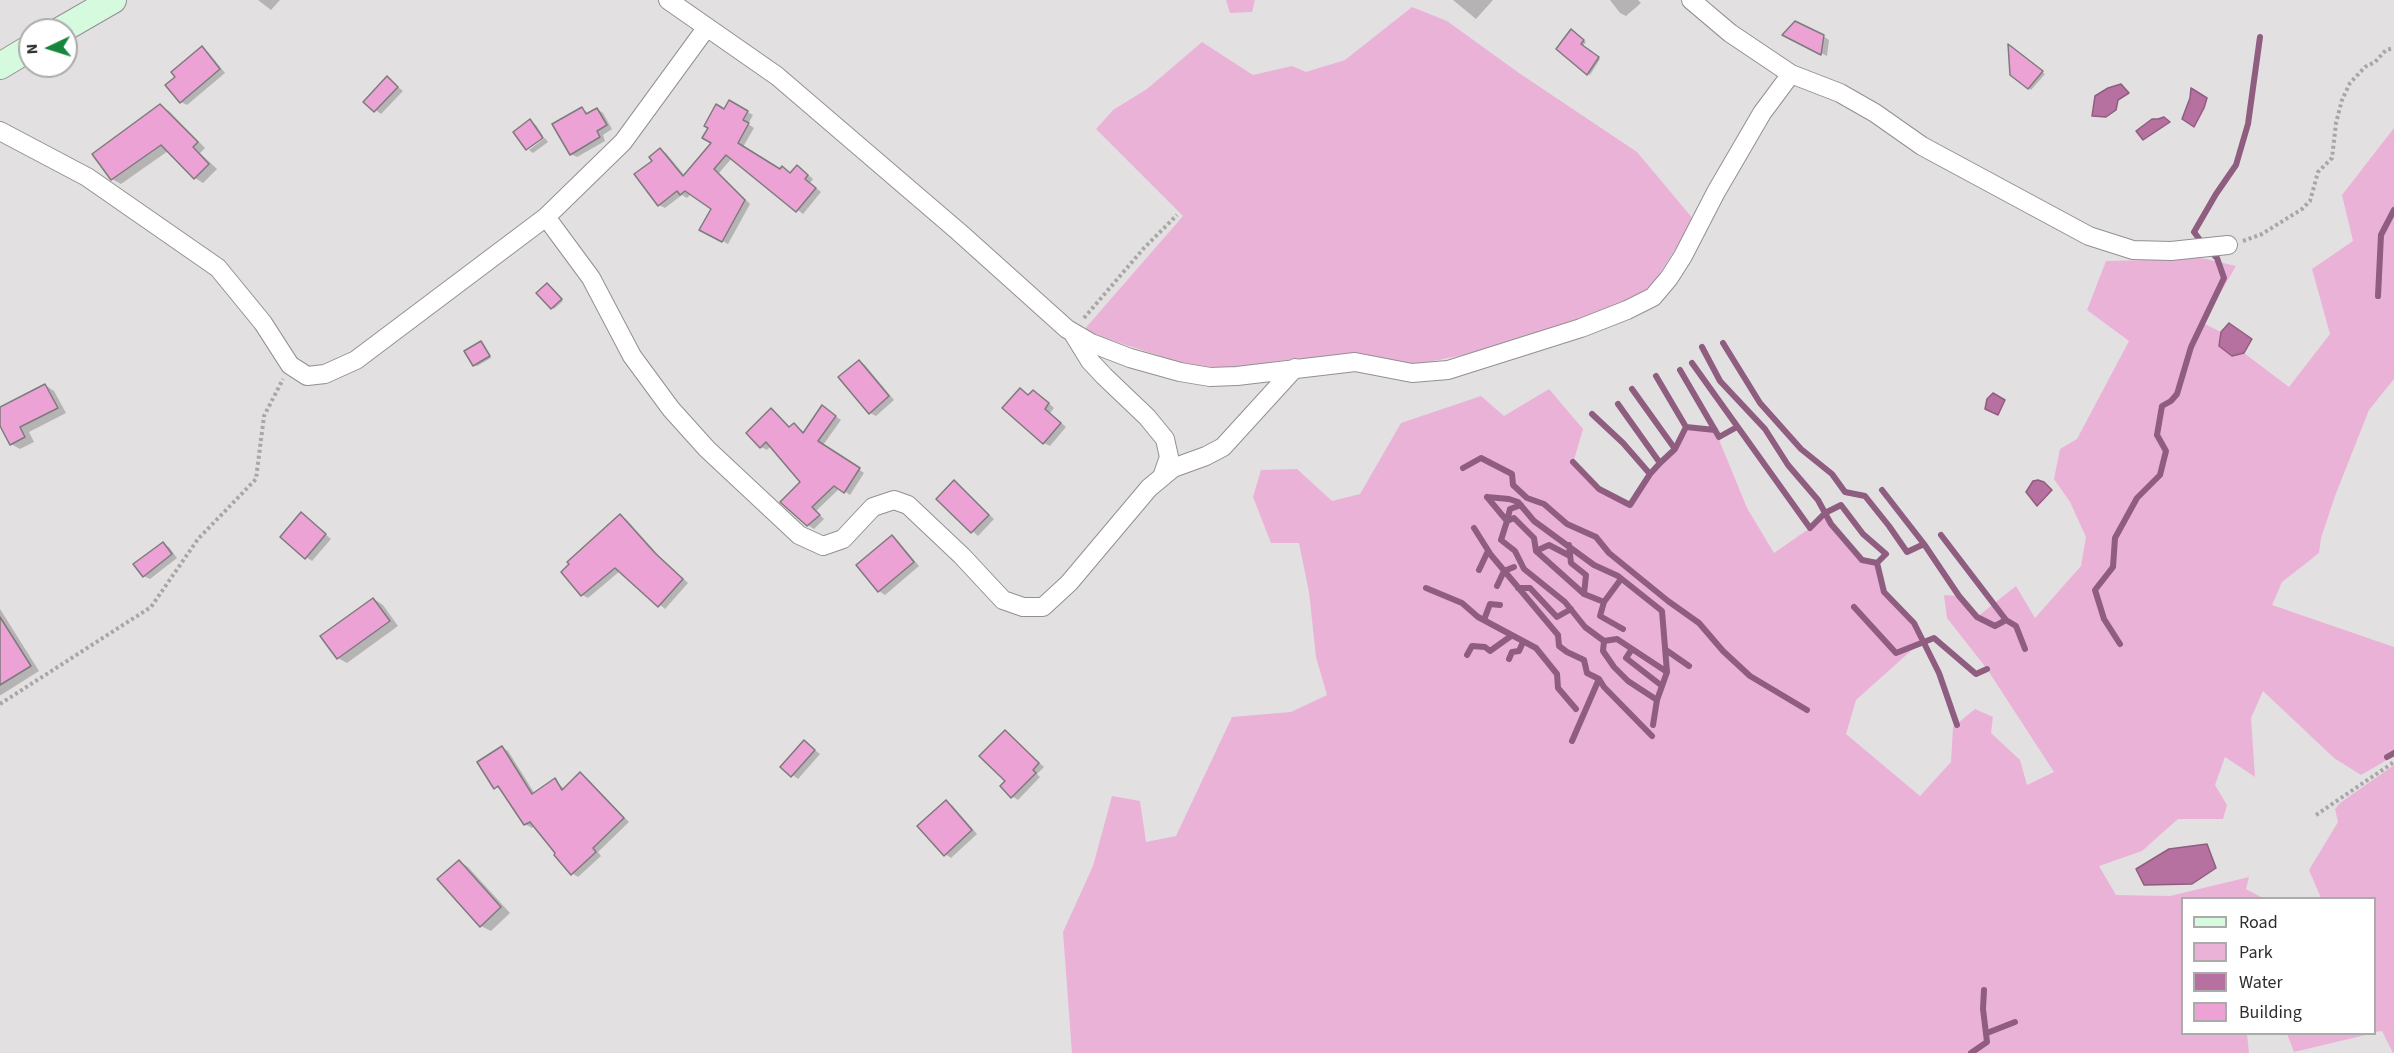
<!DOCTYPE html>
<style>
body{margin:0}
#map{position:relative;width:2394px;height:1053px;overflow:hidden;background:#e3e0e1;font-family:"Source Sans 3",sans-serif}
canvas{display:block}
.legend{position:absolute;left:2181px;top:897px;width:195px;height:138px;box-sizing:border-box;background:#fff;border:2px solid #acabac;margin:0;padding:8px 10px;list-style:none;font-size:18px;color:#302e2f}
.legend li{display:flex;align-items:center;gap:12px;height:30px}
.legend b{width:30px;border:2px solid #acabac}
.north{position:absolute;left:18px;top:18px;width:60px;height:60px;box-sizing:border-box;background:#fff;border:2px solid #acabac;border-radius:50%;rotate:266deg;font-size:16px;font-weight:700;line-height:24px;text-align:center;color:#302e2f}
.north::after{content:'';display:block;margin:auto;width:21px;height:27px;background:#18853c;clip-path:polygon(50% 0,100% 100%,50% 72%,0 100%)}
</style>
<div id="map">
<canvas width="2394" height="1053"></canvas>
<ul class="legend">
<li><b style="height:8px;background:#d6fade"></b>Road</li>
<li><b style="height:16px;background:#ebb2d8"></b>Park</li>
<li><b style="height:16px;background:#b771a1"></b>Water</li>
<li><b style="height:16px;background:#eca2d4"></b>Building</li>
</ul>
<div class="north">N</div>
</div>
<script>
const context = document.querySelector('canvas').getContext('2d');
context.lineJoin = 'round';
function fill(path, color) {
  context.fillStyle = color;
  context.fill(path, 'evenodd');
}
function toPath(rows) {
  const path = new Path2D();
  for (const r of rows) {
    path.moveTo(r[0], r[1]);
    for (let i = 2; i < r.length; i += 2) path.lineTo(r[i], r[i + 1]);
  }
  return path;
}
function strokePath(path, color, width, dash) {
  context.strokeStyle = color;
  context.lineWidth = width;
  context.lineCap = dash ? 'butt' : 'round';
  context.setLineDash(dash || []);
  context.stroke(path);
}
const green = toPath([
 [1226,0,1255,0,1252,12,1230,13],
 [1412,7,1447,21,1519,73,1637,152,1694,220,1647,293,1603,313,1472,353,1409,366,1311,358,1284,360,1217,371,1194,367,1083,331,1183,216,1096,129,1113,110,1147,89,1202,42,1253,75,1292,66,1306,72,1345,60],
 [2394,128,2394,379,2369,410,2335,496,2321,538,2319,553,2282,582,2272,605,2394,647,2394,756,2361,775,2334,758,2263,691,2251,718,2255,777,2225,757,2215,785,2227,805,2223,819,2178,819,2142,851,2099,866,2116,895,2170,896,2249,877,2246,889,2263,898,2182,898,2182,1034,2247,1034,2249,1053,1072,1053,1063,932,1093,866,1112,796,1140,801,1146,842,1176,836,1232,717,1291,712,1327,695,1316,657,1309,592,1299,543,1271,543,1253,497,1261,470,1297,469,1332,501,1360,494,1401,423,1481,396,1504,416,1549,389,1583,429,1573,463,1599,489,1630,504,1650,474,1675,449,1686,427,1715,430,1747,508,1774,553,1810,528,1825,513,1831,524,1862,560,1877,563,1884,592,1914,623,1923,640,1856,700,1846,734,1920,796,1951,762,1953,727,1975,709,1993,717,1991,733,2020,760,2027,785,2054,772,1987,669,1947,618,1944,595,1959,596,1977,617,2016,586,2035,618,2081,566,2086,537,2070,502,2054,479,2060,449,2077,439,2129,341,2087,310,2106,261,2149,260,2184,256,2206,259,2236,266,2203,323,2221,332,2219,346,2232,356,2244,353,2289,387,2330,334,2312,269,2353,241,2342,195],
 [2394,765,2394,1053,2393,1053,2382,1031,2375,1032,2374,898,2321,898,2309,870,2338,822,2335,809,2340,803],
 [2287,1034,2370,1034,2294,1052]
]);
const water = toPath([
 [2121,84,2129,93,2118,100,2116,110,2106,117,2092,116,2095,96,2108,88,2121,84],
 [2191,88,2207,98,2204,108,2194,127,2182,119,2190,98,2191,88],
 [2164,117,2170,122,2143,140,2136,131,2152,119,2158,119,2164,117],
 [2229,323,2252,339,2244,353,2232,356,2219,346,2221,332,2229,323],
 [1993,393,2005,400,1998,415,1985,409,1987,399,1993,393],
 [2038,480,2044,482,2052,490,2037,506,2026,492,2033,481,2038,480],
 [2207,844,2216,868,2192,884,2144,885,2136,869,2169,849,2207,844]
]);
const shadow = toPath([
 [258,0,280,0,271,10],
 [1453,0,1493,0,1476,19],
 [1610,0,1638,0,1641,3,1626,16,1620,13],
 [1574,33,1586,42,1582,47,1600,59,1590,75,1588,74],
 [1823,36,1829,40,1827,56,1790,38],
 [2010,47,2045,74,2031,90,2012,74],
 [202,48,208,52,225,73,187,105,181,102],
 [387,78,403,91,381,114,365,102],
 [730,102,753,115,748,124,754,128,743,147,780,170,782,168,792,174,803,170,813,179,810,183,821,192,803,214,732,158,719,173,750,204,728,244,701,229,713,209,691,194,687,198,682,195,665,208,659,205,654,161,660,150,666,153,685,176,713,143],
 [160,106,169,111,205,148,200,153,217,169,203,183,195,178,168,151,121,184,112,179],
 [582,108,589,114,597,109,603,113,612,129,603,135,605,141,577,157,571,154],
 [530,121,536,125,543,136,527,149,515,132],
 [545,138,548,142,533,153,529,150],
 [549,286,563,301,554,309,552,308],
 [481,343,491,358,477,366,474,365],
 [859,361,865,365,894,400,876,416,870,413],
 [45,385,54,391,66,413,29,432,34,442,20,449,11,444,0,423,0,409],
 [1020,390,1030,396,1034,392,1040,395,1054,408,1050,413,1066,427,1050,446,1044,443],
 [771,410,791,428,795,425,805,433,828,411,841,420,823,445,864,473,850,495,840,488,816,511,824,519,814,529,806,524,802,482,771,446,767,450,761,447],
 [955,482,994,519,978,536,938,499],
 [620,516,626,519,661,558,688,583,665,609,620,571,588,598,582,595],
 [307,518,331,539,312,561,306,557],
 [892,537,898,541,919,566,885,595,879,591],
 [163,544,169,547,177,558,150,579,144,576],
 [374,599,383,605,398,626,347,663,338,658],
 [0,609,39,671,1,695,0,695],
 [1006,732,1044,767,1037,774,1040,777,1018,800,1012,796,1007,781],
 [804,742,820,754,798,779,782,767],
 [502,748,508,751,535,794,555,780,565,790,581,774,587,778,629,822,598,852,601,856,578,877,572,873,535,825,532,828,525,824,503,790,495,787],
 [946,802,952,805,977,834,951,858,945,854],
 [459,861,468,867,510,913,491,931,481,926]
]);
const stream = toPath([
 [2203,244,2194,232,2216,194,2236,165,2248,124,2260,37],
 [2378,296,2381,235,2394,210],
 [1723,343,1760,403,1801,449,1832,474,1845,492,1865,496,1889,526,1907,552,1924,544,1959,596,1977,617,1995,626,2006,620,2016,626,2025,649],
 [1702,347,1720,381,1765,429,1788,465,1818,500,1831,524,1862,560,1877,563,1884,592,1914,623,1939,673,1957,725],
 [1692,363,1810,528,1825,513,1841,505,1863,534,1886,554,1877,563],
 [1680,370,1719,437,1737,427],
 [1656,376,1686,427,1715,430],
 [1632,389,1675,449,1686,427],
 [1618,404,1660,463,1675,449],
 [1592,414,1623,443,1650,474,1660,463],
 [1573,462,1599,489,1630,505,1650,474],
 [1463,468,1481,458,1512,474,1513,485,1527,498,1544,504,1567,524,1596,537,1609,553,1668,601,1699,623,1723,651,1750,676,1807,710],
 [1882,490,1924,544],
 [1487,497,1509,499,1518,502,1534,521,1594,565,1618,576,1662,611,1667,672,1657,700,1653,725],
 [1487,497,1507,521,1501,540,1515,551,1524,569,1565,602,1585,627,1604,641,1617,639,1667,672],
 [1521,505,1510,509,1507,521,1514,518,1534,538,1536,551,1584,594,1604,602,1600,616,1623,629],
 [1474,528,1491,555,1558,635,1559,646,1567,652,1584,660,1587,673,1599,679,1604,687,1652,736],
 [1941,535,2006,620],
 [1569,545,1571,563,1586,575,1584,594],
 [1536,551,1549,545,1570,556],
 [1479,570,1488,551],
 [1497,586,1504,571,1514,567],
 [1426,588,1462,603,1478,617,1536,648,1557,674,1558,688,1576,709],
 [1518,588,1530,588,1557,617,1571,609],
 [1604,602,1621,579],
 [1854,607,1896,653,1934,638,1976,674,1987,669],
 [1484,620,1490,604,1500,605],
 [1604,641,1603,651,1614,667,1628,681,1657,700],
 [2120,644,2104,619,2095,590,2113,567,2115,538,2137,498,2160,475,2166,451,2157,435,2162,406,2171,401,2177,394,2191,347,2224,278,2217,258,2210,251],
 [1632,649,1626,658,1662,686],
 [1666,650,1689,666],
 [1467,655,1472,646,1485,647,1490,651,1511,636],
 [1509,659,1512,652,1519,651,1523,642],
 [1572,741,1599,679],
 [2387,757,2394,753],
 [1987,1033,2015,1022],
 [1971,1053,1987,1042,1983,1009,1984,990]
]);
const building = toPath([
 [1795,21,1824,35,1821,55,1782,35,1795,21],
 [1571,29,1584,40,1581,44,1599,57,1587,75,1556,49,1571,29],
 [2008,44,2043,71,2028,89,2010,75,2008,44],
 [202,46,220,69,180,103,165,85,175,77,171,72,202,46],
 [387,76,398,87,374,112,363,102,387,76],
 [729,100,748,111,743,120,749,123,738,143,780,169,782,166,790,173,797,165,808,175,805,179,816,188,796,212,726,155,714,169,745,200,722,242,699,230,711,209,685,191,680,195,677,191,658,206,634,174,652,161,649,157,660,148,683,176,711,143,702,138,708,128,704,126,716,104,724,109,729,100],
 [160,104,198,142,193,147,209,164,194,179,161,145,111,180,92,154,160,104],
 [582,107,586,114,597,108,607,125,597,131,600,137,570,155,552,124,582,107],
 [530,119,543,138,526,150,513,132,530,119],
 [547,283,562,299,551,309,536,293,547,283],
 [481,341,490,356,473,366,464,351,481,341],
 [859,360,889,396,869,414,838,377,859,360],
 [45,384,58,408,20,427,25,437,10,445,0,426,0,407,45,384],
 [1020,388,1028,395,1033,390,1049,403,1045,409,1061,423,1043,444,1002,408,1020,388],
 [822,405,836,416,818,441,860,468,844,493,834,486,812,507,820,515,807,526,780,502,800,482,766,442,760,448,746,433,771,408,789,427,794,423,803,433,822,405],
 [954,480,989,515,971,533,936,499,954,480],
 [301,512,326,534,305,559,280,537,301,512],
 [620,514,655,553,683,579,658,607,615,568,581,596,561,572,569,564,567,562,620,514],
 [892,535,914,562,878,592,856,565,892,535],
 [163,542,172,554,143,577,133,564,163,542],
 [373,598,390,621,337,659,320,636,373,598],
 [0,617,31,666,0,685,0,617],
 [1005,730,1039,763,1033,770,1036,773,1011,798,1000,786,1005,781,979,756,1005,730],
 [804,740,815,750,791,777,780,767,804,740],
 [502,746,532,794,555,778,562,790,580,772,624,818,593,848,596,852,571,875,554,855,555,853,530,822,524,825,498,786,494,789,477,762,502,746],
 [946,800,972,830,944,856,917,826,946,800],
 [459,860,501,907,480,927,437,879,459,860]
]);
const path = toPath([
 [2243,241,2262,234,2302,209,2310,201,2318,172,2332,158,2336,123,2342,100,2350,83,2365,67,2375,62,2386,50,2394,48],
 [1084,318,1144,248,1177,215],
 [0,704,151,607,198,539,256,479,264,416,283,379],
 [2316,815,2394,762]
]);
const street = toPath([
 [668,0,777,76,959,232,1067,329,1091,343,1130,358,1180,372,1210,377,1237,376,1355,362,1412,373,1448,370,1581,328,1627,310,1653,297,1669,278,1683,256,1716,192,1762,113,1791,74],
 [1691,0,1730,33,1791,74,1840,93,1875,113,1922,146,2089,236,2133,250,2171,251,2228,245],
 [0,131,87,177,218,268,263,323,290,365,307,376,325,374,356,360,546,217,623,142,707,27],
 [546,217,591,278,632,356,671,409,707,449,799,535,823,546,843,539,873,507,894,500,908,505,962,556,1003,600,1023,607,1043,607,1069,583,1149,488,1173,468,1206,456,1223,447,1295,368],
 [1074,335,1090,361,1104,376,1147,417,1165,439,1169,457,1162,477]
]);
const secondary = toPath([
 [61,30,113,0],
 [0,66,30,48]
]);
fill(green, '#ebb2d8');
fill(water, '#b771a1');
strokePath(water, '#8e5d7f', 1.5);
fill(shadow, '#0003');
strokePath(stream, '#8e5d7f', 6);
fill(building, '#eca2d4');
strokePath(building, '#7d7a7c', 1.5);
strokePath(street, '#939092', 20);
strokePath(secondary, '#939092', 28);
strokePath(path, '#a9a6a7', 4, [3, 3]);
strokePath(street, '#fff', 18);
strokePath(secondary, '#d6fade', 26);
</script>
